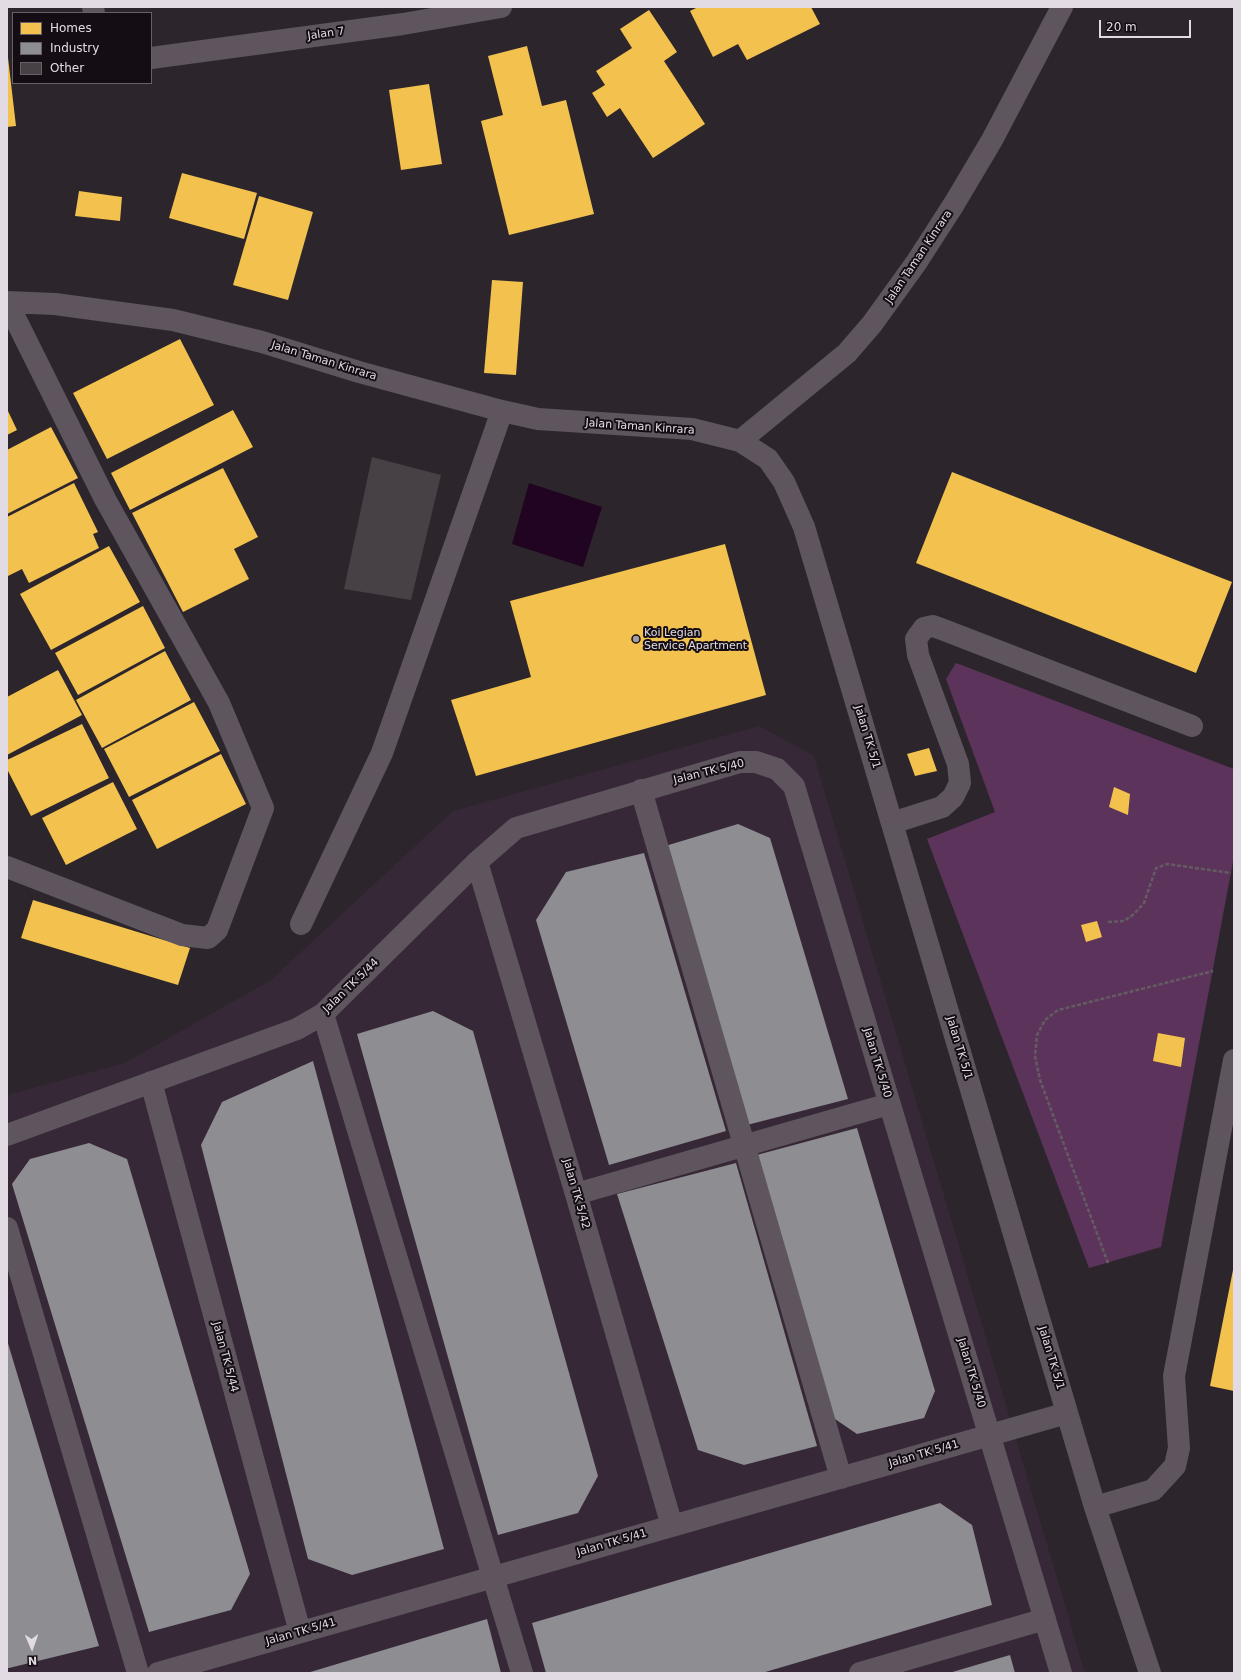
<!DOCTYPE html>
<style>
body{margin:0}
#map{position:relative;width:1241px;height:1680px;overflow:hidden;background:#2c262c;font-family:"DejaVu Sans",sans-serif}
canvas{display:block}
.frame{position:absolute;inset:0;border:8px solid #e3dbe3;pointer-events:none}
.legend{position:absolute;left:12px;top:12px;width:140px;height:72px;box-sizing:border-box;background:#140e14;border:1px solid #676067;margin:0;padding:5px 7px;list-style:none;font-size:12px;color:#e3dbe3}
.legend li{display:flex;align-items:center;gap:8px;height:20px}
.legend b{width:20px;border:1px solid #676067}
.north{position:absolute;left:12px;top:1628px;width:40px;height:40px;-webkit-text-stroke:3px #140e14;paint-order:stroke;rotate:178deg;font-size:11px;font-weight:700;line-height:16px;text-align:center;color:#e3dbe3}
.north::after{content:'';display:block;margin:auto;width:14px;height:18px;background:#e3dbe3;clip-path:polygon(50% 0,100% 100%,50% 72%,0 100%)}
.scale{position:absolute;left:1099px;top:20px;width:92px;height:18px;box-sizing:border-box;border:2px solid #e3dbe3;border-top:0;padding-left:5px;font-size:12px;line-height:14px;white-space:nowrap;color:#e3dbe3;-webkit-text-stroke:3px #140e14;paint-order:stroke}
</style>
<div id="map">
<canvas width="1241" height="1680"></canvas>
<div class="frame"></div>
<ul class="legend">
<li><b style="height:11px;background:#f2c14e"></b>Homes</li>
<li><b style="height:11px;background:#8d8d92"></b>Industry</li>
<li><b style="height:11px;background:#474146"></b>Other</li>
</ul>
<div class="north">N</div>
<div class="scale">20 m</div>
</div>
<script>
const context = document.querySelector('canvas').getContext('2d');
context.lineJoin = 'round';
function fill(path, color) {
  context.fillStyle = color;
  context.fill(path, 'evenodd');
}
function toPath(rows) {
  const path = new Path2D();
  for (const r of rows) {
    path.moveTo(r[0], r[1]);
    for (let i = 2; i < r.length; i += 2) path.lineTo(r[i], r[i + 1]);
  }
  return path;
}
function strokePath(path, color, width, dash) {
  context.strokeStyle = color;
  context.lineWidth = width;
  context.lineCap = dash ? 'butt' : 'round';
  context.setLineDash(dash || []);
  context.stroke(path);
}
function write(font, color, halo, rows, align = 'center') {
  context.font = font + ' "DejaVu Sans",sans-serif';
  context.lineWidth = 4;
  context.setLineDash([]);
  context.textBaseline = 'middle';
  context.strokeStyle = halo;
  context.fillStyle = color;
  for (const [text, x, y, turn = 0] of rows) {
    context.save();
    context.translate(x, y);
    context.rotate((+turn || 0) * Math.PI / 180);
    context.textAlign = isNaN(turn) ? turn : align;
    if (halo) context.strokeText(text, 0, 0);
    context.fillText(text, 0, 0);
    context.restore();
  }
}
const built = toPath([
 [759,726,814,756,1085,1673,7,1673,7,1095,125,1063,271,980,453,811]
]);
const green = toPath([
 [956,663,1234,769,1234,856,1161,1247,1089,1268,927,839,995,812,946,679]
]);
const water = toPath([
 [529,483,602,507,583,567,512,544]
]);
const homes = toPath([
 [698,7,811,7,820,24,747,60,738,44,713,57,690,11],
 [649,10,677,52,664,61,705,124,653,158,620,108,607,117,592,93,605,85,596,71,632,48,620,29],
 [527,46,542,106,566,100,594,214,509,235,481,121,503,115,488,56],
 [7,49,16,126,7,127],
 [429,84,442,164,401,170,389,90],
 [182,173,257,193,244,239,169,218],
 [79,191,122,197,120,221,75,216],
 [259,196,313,212,288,300,233,285],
 [492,280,523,282,516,375,484,373],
 [180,339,214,405,107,459,73,393],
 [7,409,17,430,7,435],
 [233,410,253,447,130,510,111,473],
 [51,427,78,478,7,514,7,450],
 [223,468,258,537,234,549,249,579,183,612,132,513],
 [952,472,1232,582,1196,673,916,563],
 [74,483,98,532,93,534,99,548,29,583,22,569,8,576,7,517],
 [725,544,766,695,476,776,451,700,531,677,510,601],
 [109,546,140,602,51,650,20,594],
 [143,606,165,648,78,695,55,653],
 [165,651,191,700,102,748,76,700],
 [58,670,82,715,7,755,7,697],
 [194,702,220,751,129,797,104,749],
 [82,724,109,778,31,816,7,769,7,760],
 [929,748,937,771,915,776,907,754],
 [221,754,246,804,157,849,132,800],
 [113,782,137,829,66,865,42,818],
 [1114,787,1130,794,1128,815,1109,807],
 [33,900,190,948,178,985,21,938],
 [1097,921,1102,937,1086,942,1081,925],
 [1158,1033,1185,1038,1181,1067,1153,1061],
 [1233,1270,1234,1270,1234,1391,1210,1386]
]);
const industry = toPath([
 [738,824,770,838,848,1099,743,1126,662,847],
 [644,853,726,1131,609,1165,536,920,566,872],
 [433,1011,473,1031,598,1476,578,1513,498,1535,357,1034],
 [313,1061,444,1549,352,1575,308,1559,201,1145,222,1102],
 [857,1128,935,1391,924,1418,857,1434,832,1417,753,1156],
 [89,1143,127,1159,250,1574,231,1610,149,1632,12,1184,30,1159],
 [736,1163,817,1446,744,1465,698,1450,617,1194],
 [7,1340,99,1646,9,1668,7,1668],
 [940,1503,972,1525,992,1605,762,1673,546,1673,532,1623],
 [487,1619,501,1673,307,1673],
 [1010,1655,1015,1673,949,1673]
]);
const building = toPath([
 [372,457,441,475,411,600,344,589]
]);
const path = toPath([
 [1108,922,1124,921,1134,914,1144,903,1156,868,1167,864,1231,873],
 [1108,1263,1040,1080,1035,1056,1037,1035,1045,1020,1058,1010,1213,971]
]);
const minor = toPath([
 [93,7,94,13],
 [151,58,403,24,501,7],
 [7,302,55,304,173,320,262,342,359,372,502,411,538,419,692,429,740,441,768,459,784,482,804,527,1095,1507,1150,1673],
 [740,441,847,353,872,324,916,263,954,204,992,140,1062,7],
 [641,790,841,1478],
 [892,823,942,807,953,797,960,783,958,764,918,655,916,639,924,628,933,626,944,630,1192,726],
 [477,862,576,1194,672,1526],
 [7,867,182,935,208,938,217,930,263,808,219,703,105,499,7,302],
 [301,924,382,753,502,411],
 [323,1014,522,1673],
 [151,1082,300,1632],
 [7,1135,297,1029,323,1014,477,862,516,828,740,762,756,762,777,769,794,786,1061,1673],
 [576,1194,889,1104],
 [7,1228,138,1673],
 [1095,1507,1153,1490,1175,1466,1179,1448,1174,1376,1234,1060],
 [158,1673,1067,1413],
 [860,1673,1045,1619]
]);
const markers = [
 [636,639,4,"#a39ca3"]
];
const streetNames = [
 ["Jalan 7",326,34,-8],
 ["Jalan Taman Kinrara",919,257,-56],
 ["Jalan Taman Kinrara",324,361,17],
 ["Jalan Taman Kinrara",640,427,4],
 ["Jalan TK 5/1",867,737,73],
 ["Jalan TK 5/40",709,772,-14],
 ["Jalan TK 5/44",351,986,-44],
 ["Jalan TK 5/1",959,1048,73],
 ["Jalan TK 5/40",877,1063,73],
 ["Jalan TK 5/42",576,1194,74],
 ["Jalan TK 5/44",225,1357,75],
 ["Jalan TK 5/1",1051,1358,73],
 ["Jalan TK 5/40",971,1373,73],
 ["Jalan TK 5/41",924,1454,-16],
 ["Jalan TK 5/41",612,1543,-16],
 ["Jalan TK 5/41",301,1632,-16]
];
const poiNames = [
 ["Koi Legian",644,633],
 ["Service Apartment",644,646]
];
fill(built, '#372837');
fill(green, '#5c335b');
fill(water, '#200421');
fill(homes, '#f2c14e');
fill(industry, '#8d8d92');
fill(building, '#474146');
strokePath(path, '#645c63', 2.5, [4, 2]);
strokePath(minor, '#5e555e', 22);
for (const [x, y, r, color] of markers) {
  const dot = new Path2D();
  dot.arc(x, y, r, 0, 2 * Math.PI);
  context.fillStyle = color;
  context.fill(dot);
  strokePath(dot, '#140e14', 1.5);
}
write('11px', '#e3dbe3', '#140e14', streetNames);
write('11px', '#e3dbe3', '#140e14', poiNames, 'left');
</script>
